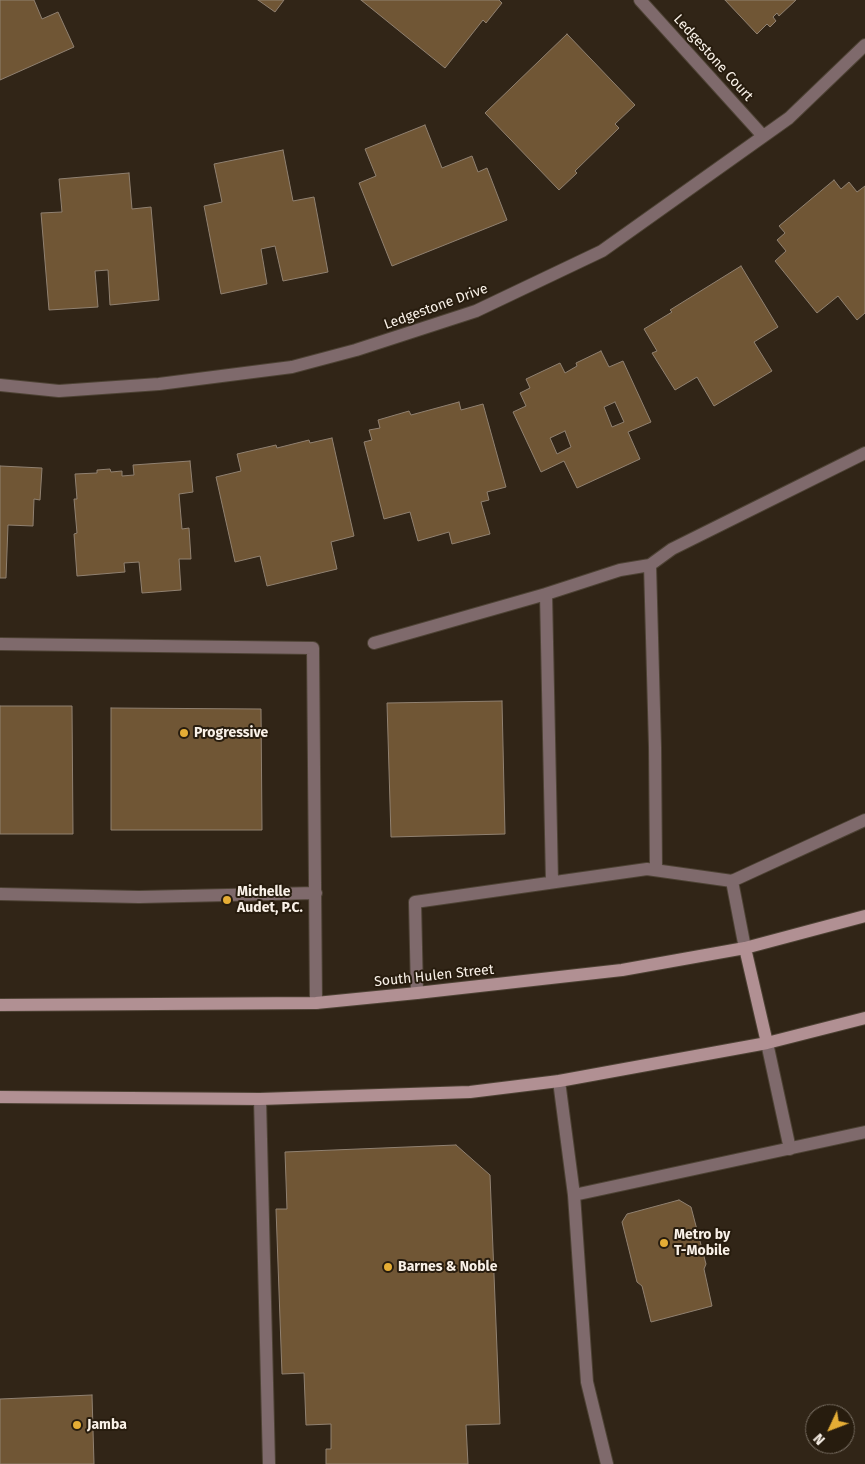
<!DOCTYPE html>
<style>
body{margin:0}
#map{position:relative;width:865px;height:1464px;overflow:hidden;background:#312517;font-family:"Fira Sans",sans-serif}
canvas{display:block}
.north{position:absolute;left:805px;top:1404px;width:50px;height:50px;box-sizing:border-box;background:#271c0e;border:1px solid #7b7165;border-radius:50%;rotate:227deg;font-size:14px;font-weight:700;line-height:20px;text-align:center;color:#f9f1e8}
.north::after{content:'';display:block;margin:auto;width:18px;height:22px;background:#e5ad35;clip-path:polygon(50% 0,100% 100%,50% 72%,0 100%)}
</style>
<div id="map">
<canvas width="865" height="1464"></canvas>
<div class="north">N</div>
</div>
<script>
const context = document.querySelector('canvas').getContext('2d');
context.lineJoin = 'round';
function fill(path, color) {
  context.fillStyle = color;
  context.fill(path, 'evenodd');
}
function toPath(rows) {
  const path = new Path2D();
  for (const r of rows) {
    path.moveTo(r[0], r[1]);
    for (let i = 2; i < r.length; i += 2) path.lineTo(r[i], r[i + 1]);
  }
  return path;
}
function strokePath(path, color, width, dash) {
  context.strokeStyle = color;
  context.lineWidth = width;
  context.lineCap = dash ? 'butt' : 'round';
  context.setLineDash(dash || []);
  context.stroke(path);
}
function write(font, color, halo, rows, align = 'center') {
  context.font = font + ' "Fira Sans",sans-serif';
  context.lineWidth = 4;
  context.setLineDash([]);
  context.textBaseline = 'middle';
  context.strokeStyle = halo;
  context.fillStyle = color;
  for (const [text, x, y, turn = 0] of rows) {
    context.save();
    context.translate(x, y);
    context.rotate((+turn || 0) * Math.PI / 180);
    context.textAlign = isNaN(turn) ? turn : align;
    if (halo) context.strokeText(text, 0, 0);
    context.fillText(text, 0, 0);
    context.restore();
  }
}
const building = toPath([
 [0,0,34,0,42,19,58,12,74,47,0,80,0,0],
 [258,0,284,0,275,12,258,0],
 [361,0,499,0,502,3,486,23,483,20,445,68,361,0],
 [725,0,796,0,779,16,777,13,773,17,776,21,770,27,767,24,757,34,725,0],
 [567,34,635,105,615,124,619,128,575,171,577,173,559,190,485,113,567,34],
 [425,125,442,168,472,156,478,172,487,168,507,220,392,266,359,183,376,176,365,149,425,125],
 [283,150,293,201,314,197,328,272,283,281,275,246,261,249,267,284,221,294,204,206,222,202,214,164,283,150],
 [129,173,132,209,151,207,159,300,110,305,108,270,95,271,98,307,49,310,41,213,62,212,59,179,129,173],
 [834,180,841,189,849,182,857,192,865,186,865,313,857,320,838,296,817,313,775,261,786,251,777,240,785,233,779,226,834,180],
 [741,266,778,327,754,342,772,371,714,406,697,377,675,390,652,353,657,351,644,329,672,312,670,310,741,266],
 [601,351,609,367,623,361,651,422,628,432,640,459,577,488,564,461,541,472,513,412,526,406,520,393,530,388,526,379,560,363,565,373,577,366,576,363,601,351],
 [615,402,624,422,612,427,604,407,615,402],
 [565,431,571,447,557,454,550,438,565,431],
 [459,402,461,410,483,404,506,487,487,492,489,500,481,502,490,534,452,544,449,532,418,541,410,512,384,519,364,442,372,440,369,430,380,428,378,420,409,411,411,415,459,402],
 [332,438,354,536,331,542,337,569,267,586,260,556,235,562,216,477,241,471,237,454,276,445,277,448,309,440,310,443,332,438],
 [190,461,193,492,179,494,182,529,189,528,191,559,179,559,181,590,142,593,139,562,124,563,125,572,77,576,74,534,77,533,74,499,77,499,75,474,97,473,97,470,110,469,111,472,122,471,122,476,134,475,133,465,190,461],
 [0,466,42,468,40,500,34,499,33,526,8,525,6,578,0,578,0,466],
 [502,701,505,834,391,837,387,703,502,701],
 [0,706,72,706,73,834,0,834,0,706],
 [111,708,261,709,262,830,111,830,111,708],
 [456,1145,490,1175,500,1424,466,1425,468,1464,326,1464,326,1449,331,1449,331,1424,306,1425,304,1373,282,1374,276,1209,287,1209,285,1152,456,1145],
 [679,1200,691,1207,706,1264,704,1269,712,1306,651,1322,642,1286,637,1282,622,1222,627,1214,679,1200],
 [92,1395,94,1464,0,1464,0,1399,92,1395]
]);
const lane = toPath([
 [546,594,620,570,650,565],
 [374,643,546,594,552,882],
 [0,644,313,648,316,1003],
 [656,870,655,747,650,565,672,549,865,453],
 [732,881,745,948],
 [0,894,139,897,316,893],
 [417,993,415,902,647,869,732,881,865,820],
 [767,1043,790,1149],
 [559,1081,574,1195,587,1382,607,1464],
 [260,1099,269,1464],
 [574,1195,865,1132]
]);
const street = toPath([
 [640,0,763,136],
 [0,385,59,391,159,384,292,367,356,350,476,311,602,251,789,118,865,45]
]);
const secondary = toPath([
 [745,948,767,1043],
 [0,1005,316,1003,417,993,622,970,745,948,865,916],
 [0,1097,260,1099,470,1092,559,1081,767,1043,865,1018]
]);
const markers = [
 [184,733,5,"#e5ad35"],
 [227,900,5,"#e5ad35"],
 [664,1243,5,"#e5ad35"],
 [388,1267,5,"#e5ad35"],
 [77,1425,5,"#e5ad35"]
];
const streetNames = [
 ["Ledgestone Court",713,58,48],
 ["Ledgestone Drive",436,307,-20],
 ["South Hulen Street",434,976,-6]
];
const poiNames = [
 ["Progressive",194,733],
 ["Michelle",237,892],
 ["Audet, P.C.",237,908],
 ["Metro by",674,1235],
 ["T-Mobile",674,1251],
 ["Barnes & Noble",398,1267],
 ["Jamba",87,1425]
];
fill(building, '#705635');
strokePath(building, '#908171', 1);
strokePath(lane, '#4d4234', 14);
strokePath(street, '#4d4234', 14);
strokePath(secondary, '#4d4234', 14);
strokePath(lane, '#7f6a6c', 12);
strokePath(street, '#7f6a6c', 12);
strokePath(secondary, '#b19093', 12);
for (const [x, y, r, color] of markers) {
  const dot = new Path2D();
  dot.arc(x, y, r, 0, 2 * Math.PI);
  context.fillStyle = color;
  context.fill(dot);
  strokePath(dot, '#271c0e', 2);
}
write('14px', '#f9f1e8', '#271c0e', streetNames);
write('bold 14px', '#f9f1e8', '#271c0e', poiNames, 'left');
</script>
